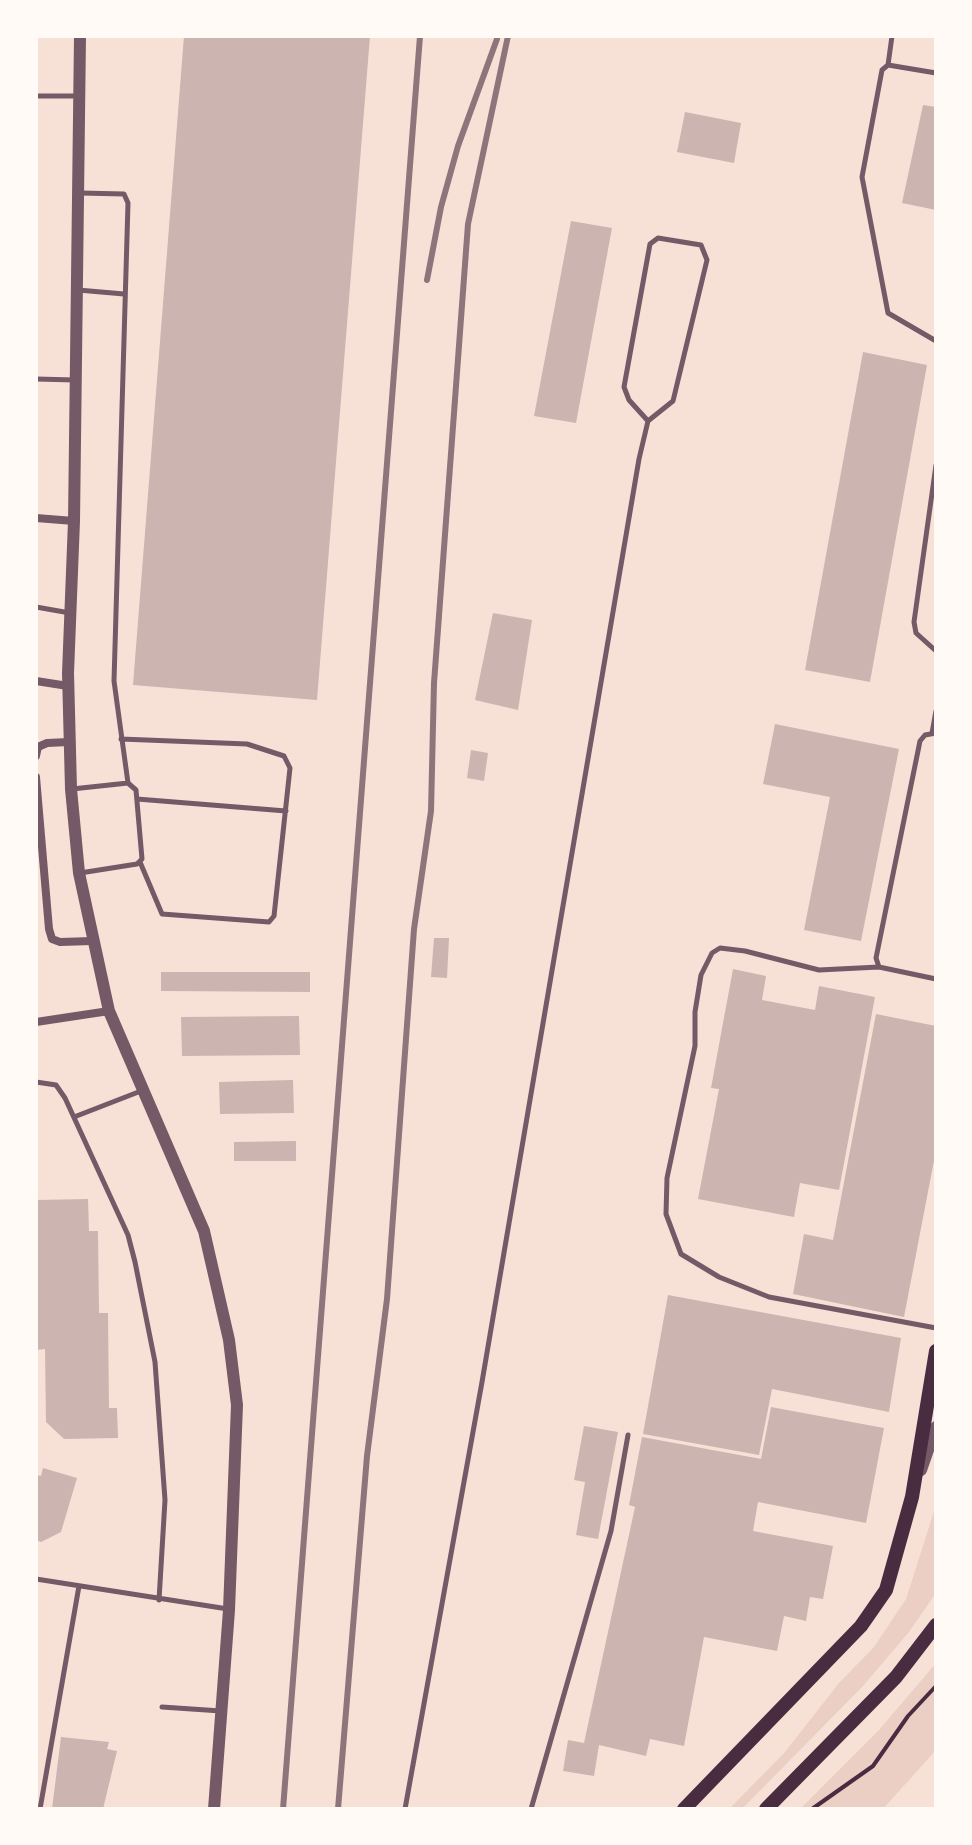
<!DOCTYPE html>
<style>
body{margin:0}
#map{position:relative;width:972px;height:1845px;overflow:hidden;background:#f7e1d7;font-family:Manrope,sans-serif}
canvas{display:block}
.frame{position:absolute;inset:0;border:38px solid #fffaf5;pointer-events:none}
</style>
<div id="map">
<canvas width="972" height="1845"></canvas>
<div class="frame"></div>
</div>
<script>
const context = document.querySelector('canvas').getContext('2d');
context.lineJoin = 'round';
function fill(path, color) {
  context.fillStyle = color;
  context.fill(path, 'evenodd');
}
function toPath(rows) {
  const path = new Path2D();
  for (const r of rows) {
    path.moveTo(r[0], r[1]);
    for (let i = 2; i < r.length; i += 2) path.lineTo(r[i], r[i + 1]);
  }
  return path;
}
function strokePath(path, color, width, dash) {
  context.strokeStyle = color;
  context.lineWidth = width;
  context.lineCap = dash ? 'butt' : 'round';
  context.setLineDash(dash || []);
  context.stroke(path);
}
const green = toPath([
 [936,1505,936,1593,909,1632,863,1686,742,1809,729,1809,785,1752,839,1683,874,1647,906,1599],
 [936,1663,936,1750,883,1809,800,1809,879,1730]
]);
const building = toPath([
 [184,36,370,36,317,700,133,685],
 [923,105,936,107,936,210,902,203],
 [685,112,741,123,734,163,677,152],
 [571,221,612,228,576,423,534,416],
 [863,352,927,365,870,682,805,670],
 [493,613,532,620,518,710,475,700],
 [775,724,899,749,861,941,804,930,830,797,763,784],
 [471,750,488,753,484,781,467,778],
 [434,938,449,938,447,978,431,977],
 [733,969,766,976,762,1000,815,1010,819,986,875,997,839,1190,800,1183,794,1217,698,1199,719,1089,711,1088],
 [161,972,310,972,310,992,161,991],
 [876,1014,936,1026,936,1150,904,1317,793,1294,804,1234,833,1240],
 [299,1016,300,1055,182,1056,181,1017],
 [293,1080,294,1113,220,1114,219,1082],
 [296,1141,296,1161,234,1161,234,1142],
 [88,1199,89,1231,98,1231,99,1313,108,1313,109,1408,117,1408,118,1438,64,1439,46,1422,45,1349,36,1350,36,1200],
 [668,1295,901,1338,889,1412,772,1389,759,1455,643,1434],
 [771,1407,884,1428,866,1523,758,1502,753,1531,833,1546,823,1599,810,1597,806,1621,784,1616,777,1651,704,1637,684,1746,650,1739,646,1756,599,1745,594,1776,563,1771,568,1740,584,1743,635,1507,629,1505,642,1437,761,1459],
 [584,1426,618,1432,598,1539,576,1535,585,1482,574,1480],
 [43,1468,77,1478,61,1532,41,1542,36,1540,36,1475,41,1476],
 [61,1737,109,1742,107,1749,117,1751,103,1809,52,1809]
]);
const path = toPath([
 [812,1809,873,1766,908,1716,936,1686]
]);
const service = toPath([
 [888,65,892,36],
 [936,73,888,65,882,70,862,177,888,313,936,341],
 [36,96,79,96],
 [80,193,124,194,128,203,114,681,128,783],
 [78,290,124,294],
 [36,379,75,380],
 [936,465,914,622,916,633,936,651],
 [36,607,70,613],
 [932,733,936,711],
 [936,733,925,735,920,741,876,958,879,967,936,979],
 [121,739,247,744,284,756,290,768,274,916,269,922,162,914,140,862],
 [72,789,128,783,136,790,142,859,137,864,80,873],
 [137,799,286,811],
 [879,967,819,970,745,951,720,948,712,953,701,975,695,1012,695,1046,667,1178,666,1214,681,1254,719,1277,769,1297,936,1328],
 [36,1082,56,1085,65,1098,128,1235,135,1262,155,1362,165,1500,159,1600],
 [74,1117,141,1091],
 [36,1579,228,1609],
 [162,1707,221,1711],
 [40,1809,79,1586],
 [405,1809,482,1382,639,459,648,421,673,401,707,260,701,245,658,238,650,244,624,387,629,400,648,421],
 [531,1809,611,1531,628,1435]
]);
const minor = toPath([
 [36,518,74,521],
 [36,681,68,686],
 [36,756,38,747,47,743,69,742],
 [36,777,49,929,52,939,60,942,92,941],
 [36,1022,109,1011]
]);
const tertiary = toPath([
 [80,36,74,521,68,673,71,789,79,873,109,1011,204,1231,229,1340,237,1405,229,1610,214,1809],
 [921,1470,936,1427]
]);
const primary = toPath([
 [684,1809,861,1626,886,1590,912,1497,936,1351],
 [766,1809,896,1677,936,1625]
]);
const rail = toPath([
 [427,280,441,207,458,146,497,39],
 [283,1809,420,36],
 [338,1809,367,1456,387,1299,414,929,431,811,434,683,468,224,508,36]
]);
fill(green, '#ebcfc5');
fill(building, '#ccb4b1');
strokePath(path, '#4a2c40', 4);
strokePath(service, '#755966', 5);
strokePath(minor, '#755966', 8);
strokePath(tertiary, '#755966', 12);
strokePath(primary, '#4a2c40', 14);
strokePath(rail, '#8f747c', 6);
</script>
